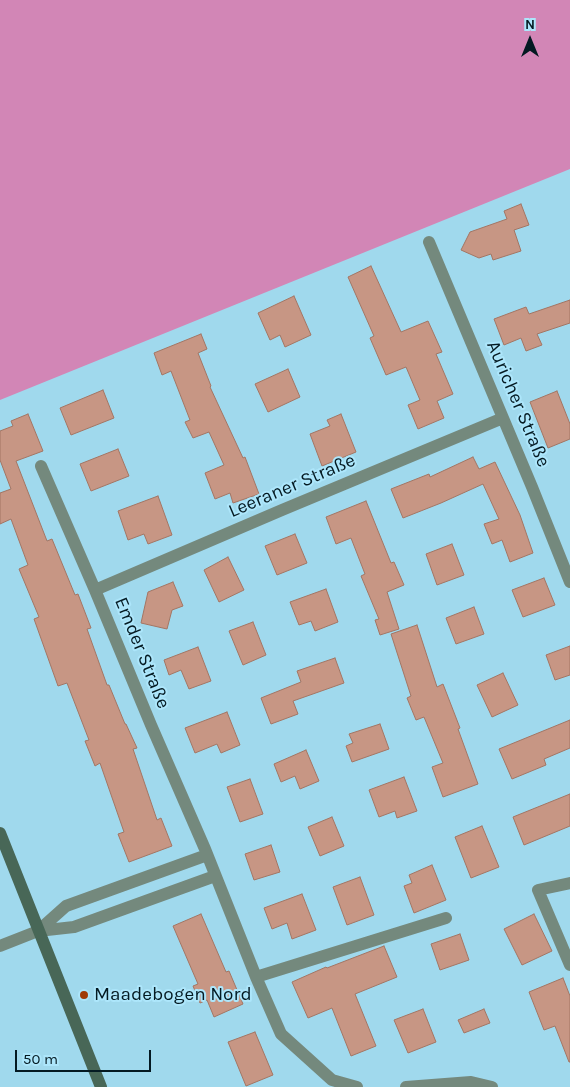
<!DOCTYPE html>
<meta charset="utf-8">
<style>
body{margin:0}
#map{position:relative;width:570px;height:1087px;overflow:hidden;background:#a0d9ed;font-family:Karla,sans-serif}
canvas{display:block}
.north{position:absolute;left:505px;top:15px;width:50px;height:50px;-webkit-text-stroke:4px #ade6fb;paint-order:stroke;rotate:0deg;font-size:14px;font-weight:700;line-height:20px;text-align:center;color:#041a22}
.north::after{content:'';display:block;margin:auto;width:18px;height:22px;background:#041a22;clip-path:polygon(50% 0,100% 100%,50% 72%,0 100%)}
.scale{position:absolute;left:15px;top:1050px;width:136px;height:22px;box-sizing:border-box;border:2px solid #041a22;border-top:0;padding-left:6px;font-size:15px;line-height:18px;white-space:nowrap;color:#041a22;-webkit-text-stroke:4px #ade6fb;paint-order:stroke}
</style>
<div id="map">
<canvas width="570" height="1087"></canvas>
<div class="north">N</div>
<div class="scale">50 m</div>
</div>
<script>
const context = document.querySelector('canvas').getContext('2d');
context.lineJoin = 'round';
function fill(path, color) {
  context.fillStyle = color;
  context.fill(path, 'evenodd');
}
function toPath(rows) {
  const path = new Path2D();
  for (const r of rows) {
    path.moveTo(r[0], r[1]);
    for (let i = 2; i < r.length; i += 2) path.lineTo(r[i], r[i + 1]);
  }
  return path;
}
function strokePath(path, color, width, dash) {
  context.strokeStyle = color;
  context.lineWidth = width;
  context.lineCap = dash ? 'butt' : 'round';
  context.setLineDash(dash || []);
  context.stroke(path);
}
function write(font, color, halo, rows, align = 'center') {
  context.font = font + ' Karla,sans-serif';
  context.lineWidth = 4;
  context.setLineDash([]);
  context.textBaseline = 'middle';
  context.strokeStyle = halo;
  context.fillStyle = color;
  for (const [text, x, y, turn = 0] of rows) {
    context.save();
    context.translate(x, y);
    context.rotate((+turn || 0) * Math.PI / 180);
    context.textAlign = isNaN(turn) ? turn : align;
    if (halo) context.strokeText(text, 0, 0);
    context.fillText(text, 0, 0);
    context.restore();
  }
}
const green = toPath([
 [0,0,570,0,570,169,0,400]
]);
const building = toPath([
 [521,204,529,225,514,230,521,251,493,260,491,254,479,258,461,250,470,232,507,219,504,211,521,204],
 [371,266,401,332,428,321,442,352,436,354,453,394,437,401,444,418,418,429,408,405,420,400,406,367,386,375,370,338,374,336,348,277,371,266],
 [294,296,311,335,285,347,280,335,270,340,258,313,294,296],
 [570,300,570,323,537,334,542,345,526,351,521,338,504,345,494,319,526,307,529,314,570,300],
 [201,334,207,349,198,353,211,386,210,387,243,458,245,457,259,494,233,503,230,493,215,499,205,473,224,465,209,432,193,438,185,422,190,420,171,371,162,375,154,353,201,334],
 [288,369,300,397,268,412,255,384,288,369],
 [103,390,114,418,71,435,60,408,103,390],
 [557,391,570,424,570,439,548,448,530,402,557,391],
 [28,414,43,451,16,461,47,541,52,539,75,595,78,594,91,628,87,629,107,685,109,685,125,724,126,724,137,748,133,749,157,820,161,818,172,846,129,862,118,834,124,832,100,763,95,766,85,741,89,740,67,683,58,686,34,619,39,617,19,569,28,565,11,519,0,524,0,493,11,489,0,460,0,431,13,426,11,421,28,414],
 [341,414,356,452,322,466,310,434,330,426,327,420,341,414],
 [118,449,129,476,91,491,80,464,118,449],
 [473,457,479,469,495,462,520,515,533,553,510,562,502,540,492,544,484,524,499,519,483,484,441,503,403,518,391,489,429,474,430,477,473,457],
 [158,496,172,535,148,544,144,534,128,540,118,511,158,496],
 [366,501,391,563,394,562,404,585,387,592,399,629,380,635,375,620,379,619,361,576,365,574,351,538,336,544,326,517,366,501],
 [295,534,307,563,277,575,265,546,295,534],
 [452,544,464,575,437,585,426,554,452,544],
 [228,557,244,590,219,602,204,570,228,557],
 [544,578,555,605,523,617,512,590,544,578],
 [173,582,183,606,172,610,167,629,141,623,148,592,173,582],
 [326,589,338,622,315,631,311,621,299,625,290,602,326,589],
 [474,607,484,634,456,644,446,618,474,607],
 [253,622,266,655,243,665,229,631,253,622],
 [417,625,437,687,443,684,460,728,458,729,478,784,443,797,432,767,443,763,424,717,416,720,407,698,411,696,391,634,417,625],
 [570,646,570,675,555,680,546,655,570,646],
 [198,647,211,681,189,689,181,670,169,675,164,660,198,647],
 [335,658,344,683,293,701,298,714,271,724,261,698,301,682,297,671,335,658],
 [503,673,518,705,492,717,477,685,503,673],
 [227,712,240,745,221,753,217,744,195,753,185,728,227,712],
 [570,720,570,748,544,759,546,765,512,779,499,749,570,720],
 [380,724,389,749,352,762,346,746,353,743,349,734,380,724],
 [306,750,319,781,300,789,295,776,281,782,274,764,306,750],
 [404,777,417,811,397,818,395,811,379,817,369,790,404,777],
 [250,779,263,814,240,822,227,787,250,779],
 [570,794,570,826,524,845,513,817,570,794],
 [332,817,344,846,320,856,308,827,332,817],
 [482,826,499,867,471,878,455,837,482,826],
 [271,845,280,872,254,880,245,854,271,845],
 [432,865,446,900,414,913,404,886,412,883,409,875,432,865],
 [360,877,374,915,347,925,333,887,360,877],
 [302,894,316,930,292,939,287,923,272,929,264,908,302,894],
 [201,914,226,972,229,971,243,1004,214,1017,207,1000,200,1003,193,986,198,984,173,926,201,914],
 [534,914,552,951,522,965,504,929,534,914],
 [460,934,469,960,440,970,431,944,460,934],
 [384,946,397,977,355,994,376,1046,351,1056,332,1008,308,1018,292,982,326,967,327,968,384,946],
 [563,978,570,996,570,1062,569,1062,555,1026,544,1030,529,992,563,978],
 [423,1009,436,1042,408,1053,394,1020,423,1009],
 [484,1009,490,1023,464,1033,458,1020,484,1009],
 [255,1032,273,1075,246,1086,228,1042,255,1032]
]);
const minor = toPath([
 [429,242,532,487,570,582],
 [41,466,95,590,151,725,205,849,256,977,281,1034,332,1080,357,1087],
 [95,590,282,510,503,418],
 [570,883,538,890,570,965],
 [38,931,66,906,207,855],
 [0,946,38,931,74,927,215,876],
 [256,977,446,918],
 [406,1087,471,1082,492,1087]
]);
const secondary = toPath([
 [0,833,101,1087]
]);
const markers = [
 [84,995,5,"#a03b08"]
];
const streetNames = [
 ["Auricher Straße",518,404,67],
 ["Leeraner Straße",292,486,-23],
 ["Emder Straße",142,653,68]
];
const poiNames = [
 ["Maadebogen Nord",94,995]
];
fill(green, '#d286b6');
fill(building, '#c79684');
strokePath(building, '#a37563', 1);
strokePath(minor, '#74897d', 12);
strokePath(secondary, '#486757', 12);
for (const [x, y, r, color] of markers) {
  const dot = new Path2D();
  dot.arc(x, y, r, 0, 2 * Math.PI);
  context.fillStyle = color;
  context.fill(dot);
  strokePath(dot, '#ade6fb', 2);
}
write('19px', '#041a22', '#ade6fb', streetNames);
write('19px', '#041a22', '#ade6fb', poiNames, 'left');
</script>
